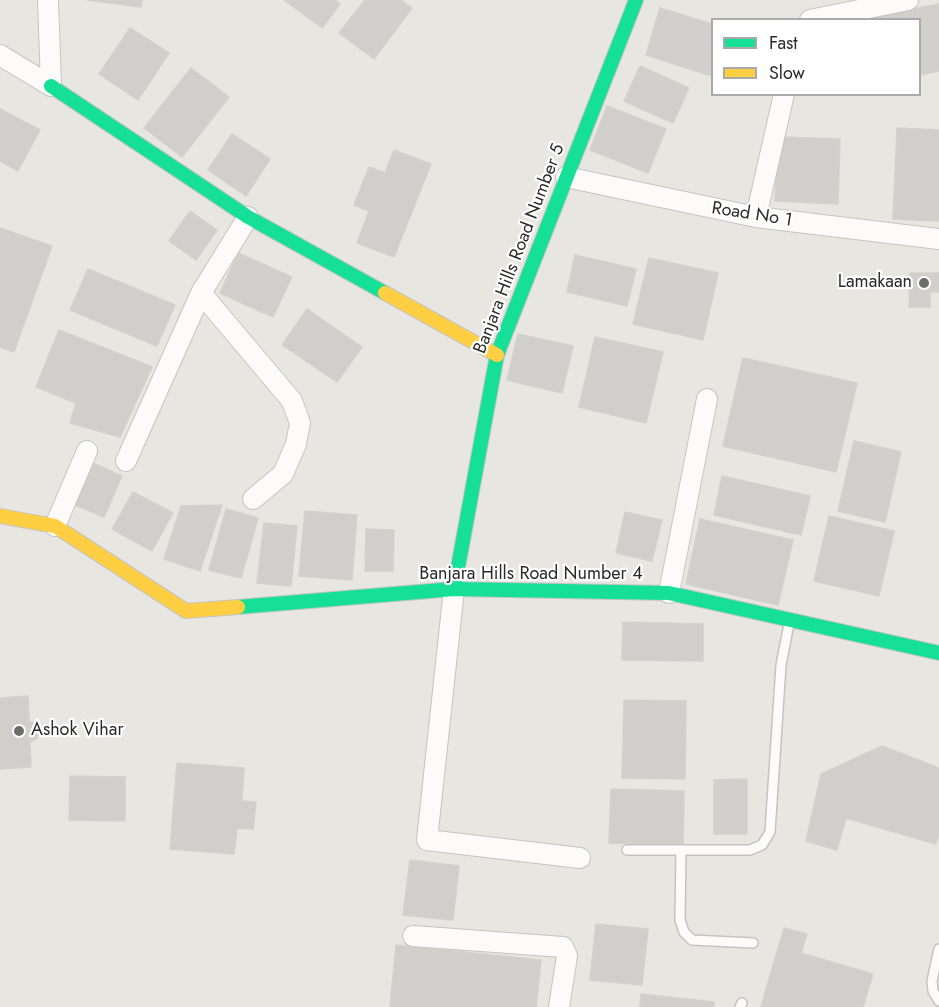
<!DOCTYPE html>
<style>
body{margin:0}
#map{position:relative;width:939px;height:1007px;overflow:hidden;background:#e8e6e0;font-family:Jost,sans-serif}
canvas{display:block}
.legend{position:absolute;left:711px;top:18px;width:210px;height:78px;box-sizing:border-box;background:#fff;border:2px solid #aaa;margin:0;padding:8px 10px;list-style:none;font-size:18px;color:#2a2a2a}
.legend li{display:flex;align-items:center;gap:12px;height:30px}
.legend b{width:30px;border:2px solid #aaa}
</style>
<div id="map">
<canvas width="939" height="1007"></canvas>
<ul class="legend">
<li><b style="height:8px;background:#16e098"></b>Fast</li>
<li><b style="height:8px;background:#ffcf43"></b>Slow</li>
</ul>
</div>
<script>
const context = document.querySelector('canvas').getContext('2d');
context.lineJoin = 'round';
function fill(path, color) {
  context.fillStyle = color;
  context.fill(path, 'evenodd');
}
function toPath(rows) {
  const path = new Path2D();
  for (const r of rows) {
    path.moveTo(r[0], r[1]);
    for (let i = 2; i < r.length; i += 2) path.lineTo(r[i], r[i + 1]);
  }
  return path;
}
function strokePath(path, color, width, dash) {
  context.strokeStyle = color;
  context.lineWidth = width;
  context.lineCap = dash ? 'butt' : 'round';
  context.setLineDash(dash || []);
  context.stroke(path);
}
function write(font, color, halo, rows, align = 'center') {
  context.font = font + ' Jost,sans-serif';
  context.lineWidth = 4.5;
  context.setLineDash([]);
  context.textBaseline = 'middle';
  context.strokeStyle = halo;
  context.fillStyle = color;
  for (const [text, x, y, turn = 0] of rows) {
    context.save();
    context.translate(x, y);
    context.rotate((+turn || 0) * Math.PI / 180);
    context.textAlign = isNaN(turn) ? turn : align;
    if (halo) context.strokeText(text, 0, 0);
    context.fillText(text, 0, 0);
    context.restore();
  }
}
const building = toPath([
 [87,0,142,0,141,7,87,0],
 [284,0,335,0,340,4,322,28,284,0],
 [365,0,401,0,412,8,374,59,339,33,365,0],
 [939,4,939,71,920,75,920,20,860,19,939,4],
 [660,8,712,24,712,76,646,55,660,8],
 [130,28,169,53,138,100,99,74,130,28],
 [640,66,689,88,673,123,624,101,640,66],
 [191,68,229,97,182,157,144,128,191,68],
 [607,106,666,129,648,173,590,150,607,106],
 [0,109,40,130,18,171,0,161,0,109],
 [897,128,939,130,939,221,893,219,897,128],
 [232,134,270,159,246,196,208,170,232,134],
 [778,137,840,139,838,204,775,201,778,137],
 [394,150,431,164,394,257,357,243,369,211,354,205,369,167,385,173,394,150],
 [190,211,217,230,196,260,169,241,190,211],
 [0,228,52,246,14,352,0,347,0,228],
 [238,253,292,277,273,317,220,293,238,253],
 [575,255,636,269,627,306,567,292,575,255],
 [649,258,718,273,703,340,633,324,649,258],
 [88,269,175,305,157,346,70,310,88,269],
 [910,273,939,273,939,292,930,292,930,307,909,307,910,273],
 [307,309,362,347,337,382,282,345,307,309],
 [59,330,152,367,120,437,70,423,76,403,36,387,59,330],
 [518,334,573,346,562,393,507,380,518,334],
 [595,337,663,352,646,423,579,407,595,337],
 [743,358,857,383,836,472,723,446,743,358],
 [854,441,901,452,885,522,838,511,854,441],
 [93,463,122,476,104,517,75,505,93,463],
 [722,476,810,496,801,535,714,515,722,476],
 [133,492,173,513,152,551,112,529,133,492],
 [222,505,200,571,164,559,181,506,222,505],
 [226,509,258,518,241,578,209,570,226,509],
 [305,511,357,515,352,580,299,576,305,511],
 [625,512,662,520,652,561,616,553,625,512],
 [829,516,894,531,879,596,814,581,829,516],
 [700,519,793,540,778,605,686,584,700,519],
 [264,523,297,526,291,586,257,583,264,523],
 [366,529,394,530,393,571,365,571,366,529],
 [623,622,703,624,703,661,622,660,623,622],
 [28,696,29,721,36,724,38,733,37,738,30,742,31,767,0,769,0,698,28,696],
 [624,700,686,701,685,779,622,778,624,700],
 [882,746,939,768,939,835,936,844,846,818,837,850,806,841,821,774,882,746],
 [177,763,244,768,242,801,256,802,253,829,237,828,234,854,170,849,177,763],
 [70,776,125,777,125,821,69,820,70,776],
 [747,779,747,834,714,834,714,780,747,779],
 [611,789,684,791,683,845,609,843,611,789],
 [410,860,459,866,453,920,403,915,410,860],
 [596,924,648,929,642,985,590,980,596,924],
 [784,928,807,934,801,953,873,974,863,1007,761,1007,784,928],
 [396,945,541,960,536,1007,390,1007,396,945],
 [641,994,714,1002,714,1007,640,1007,641,994]
]);
const lane = toPath([
 [627,850,750,850,762,845,770,832,781,665,789,624],
 [681,850,680,920,684,932,692,940,753,943],
 [939,949,932,981,933,991,939,1001],
 [740,1007,742,1003]
]);
const street = toPath([
 [810,20,908,0],
 [0,55,51,86,48,0],
 [566,177,756,217,939,239],
 [248,217,201,293,292,401,300,423,296,444,283,474,253,499],
 [756,217,784,94],
 [126,461,201,293],
 [55,526,87,451],
 [454,589,427,840,580,858],
 [669,593,707,399],
 [413,936,563,947,567,956,559,1007]
]);
const fast = toPath([
 [51,86,248,217,385,293],
 [454,589,497,355,636,0],
 [238,607,454,589,669,593,939,653]
]);
const slow = toPath([
 [385,293,497,355],
 [0,516,55,526,186,611,238,607]
]);
const markers = [
 [924,283,6,"#6c6c6a"],
 [19,731,6,"#6c6c6a"]
];
const streetNames = [
 ["Road No 1",752,215,9],
 ["Banjara Hills Road Number 5",520,249,-69],
 ["Banjara Hills Road Number 4",531,575]
];
const poiNames = [
 ["Lamakaan",912,283],
 ["Ashok Vihar",31,731,"left"]
];
fill(building, '#d1cfcb');
strokePath(building, '#d3d1cc', 1.5);
strokePath(lane, '#c5c4c5', 12);
strokePath(street, '#c5c4c5', 22);
strokePath(fast, '#c5c4c5', 16);
strokePath(slow, '#c5c4c5', 16);
strokePath(lane, '#fcfbfa', 9);
strokePath(street, '#fcfbfa', 20);
strokePath(fast, '#16e098', 14);
strokePath(slow, '#ffcf43', 14);
for (const [x, y, r, color] of markers) {
  const dot = new Path2D();
  dot.arc(x, y, r, 0, 2 * Math.PI);
  context.fillStyle = color;
  context.fill(dot);
  strokePath(dot, '#fff', 2);
}
write('18px', '#2a2a2a', '#fff', streetNames);
write('18px', '#2a2a2a', '#fff', poiNames, 'right');
</script>
